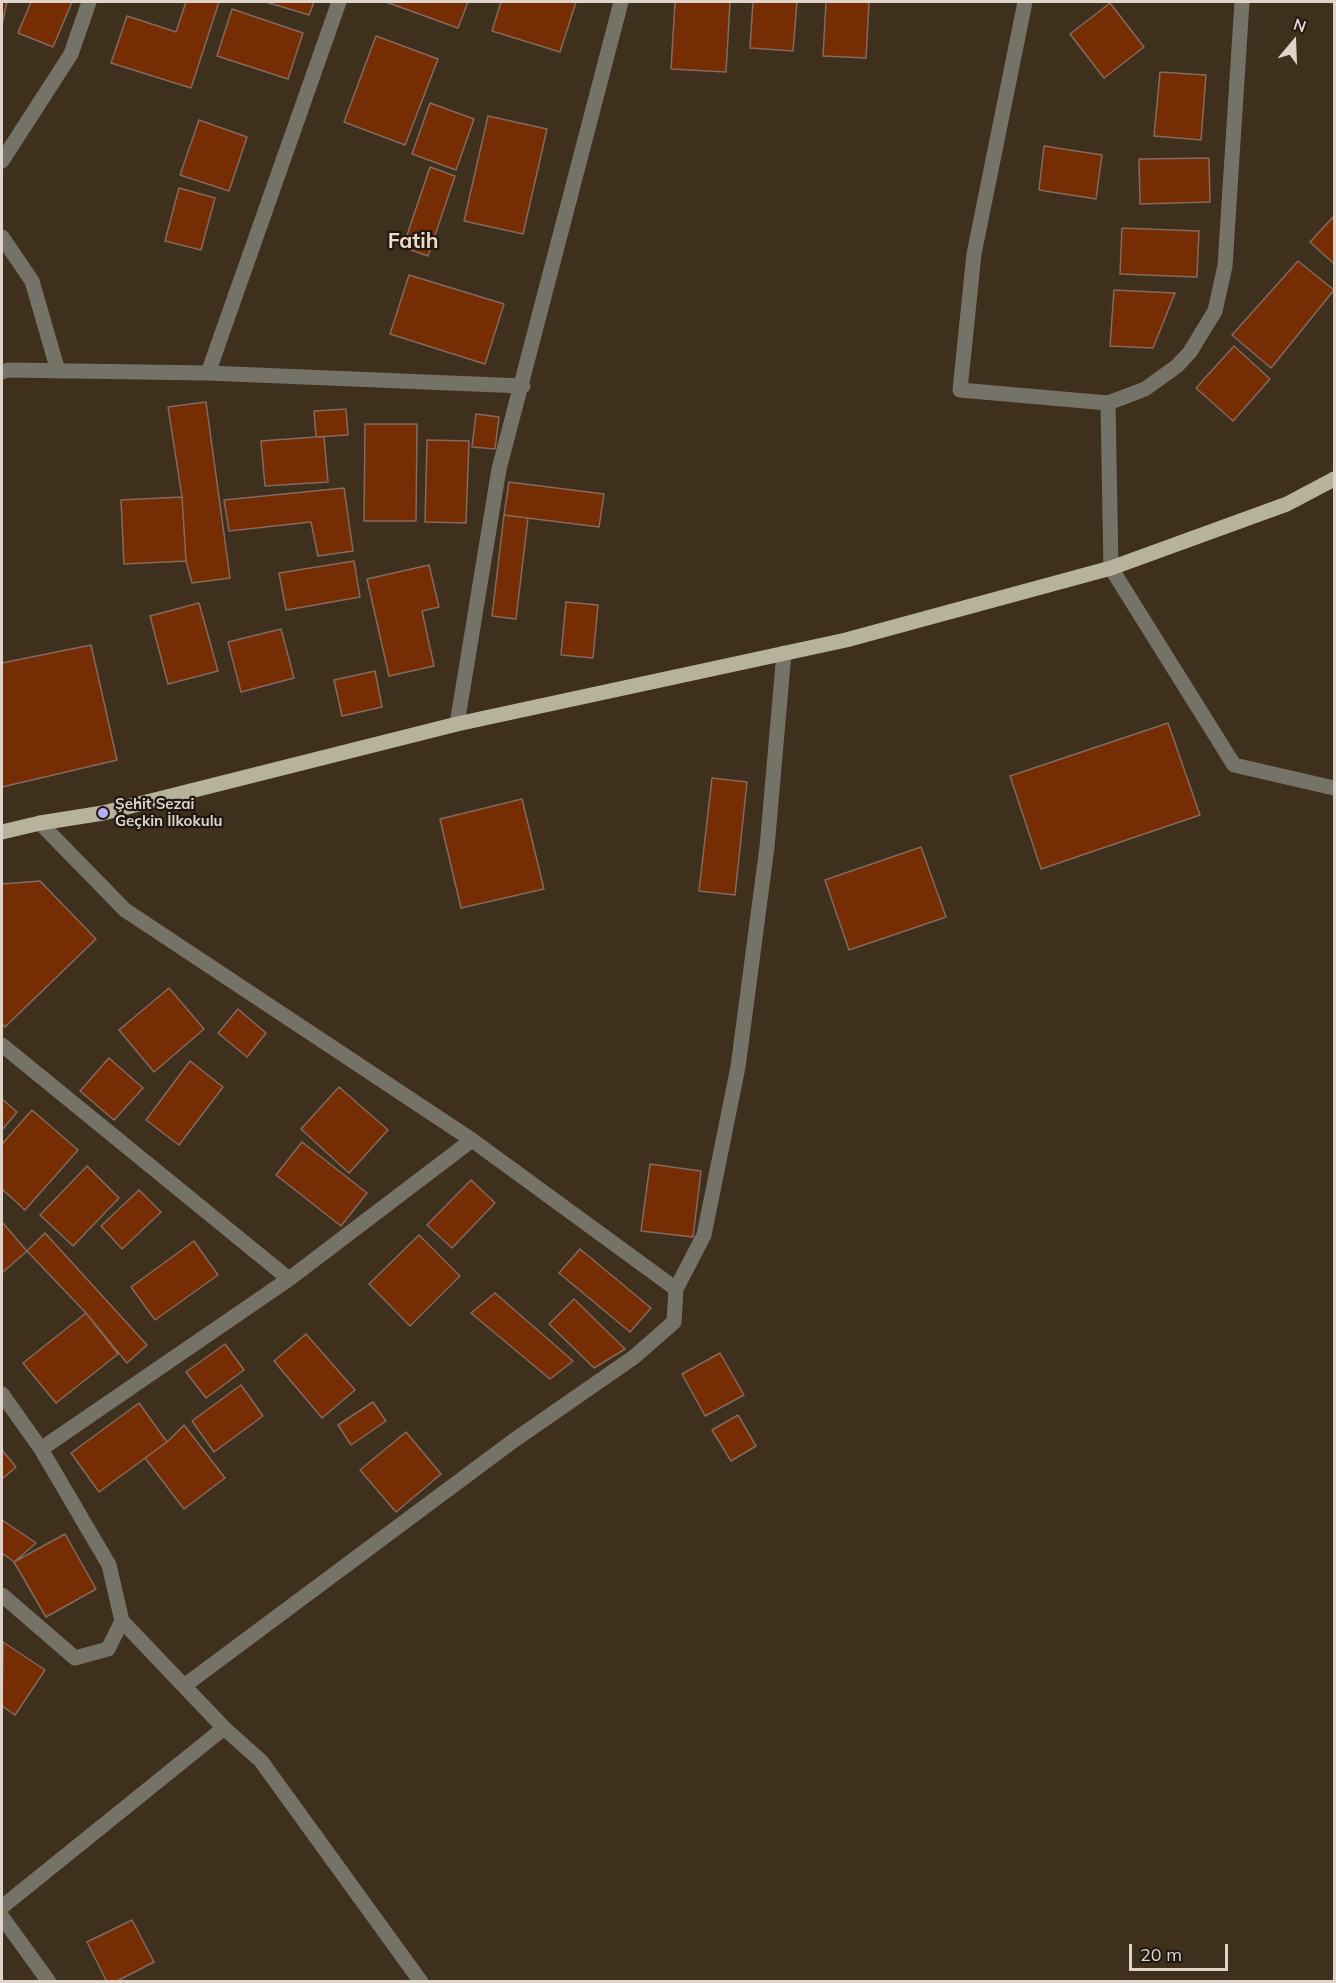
<!DOCTYPE html>
<meta charset="utf-8">
<style>
body{margin:0}
#map{position:relative;width:1336px;height:1983px;overflow:hidden;background:#3f301e;font-family:Mulish,sans-serif}
canvas{display:block}
.frame{position:absolute;inset:0;border:3px solid #ded4ca;pointer-events:none}
.north{position:absolute;left:1264px;top:12px;width:60px;height:60px;-webkit-text-stroke:4px #201911;paint-order:stroke;rotate:19deg;font-size:16px;font-weight:700;line-height:24px;text-align:center;color:#ded4ca}
.north::after{content:'';display:block;margin:auto;width:21px;height:27px;background:#ded4ca;clip-path:polygon(50% 0,100% 100%,50% 72%,0 100%)}
.scale{position:absolute;left:1129px;top:1944px;width:99px;height:27px;box-sizing:border-box;border:3px solid #ded4ca;border-top:0;padding-left:8px;font-size:18px;line-height:21px;white-space:nowrap;color:#ded4ca;-webkit-text-stroke:4px #201911;paint-order:stroke}
</style>
<div id="map">
<canvas width="1336" height="1983"></canvas>
<div class="frame"></div>
<div class="north">N</div>
<div class="scale">20 m</div>
</div>
<script>
const context = document.querySelector('canvas').getContext('2d');
context.lineJoin = 'round';
function fill(path, color) {
  context.fillStyle = color;
  context.fill(path, 'evenodd');
}
function toPath(rows) {
  const path = new Path2D();
  for (const r of rows) {
    path.moveTo(r[0], r[1]);
    for (let i = 2; i < r.length; i += 2) path.lineTo(r[i], r[i + 1]);
  }
  return path;
}
function strokePath(path, color, width, dash) {
  context.strokeStyle = color;
  context.lineWidth = width;
  context.lineCap = dash ? 'butt' : 'round';
  context.setLineDash(dash || []);
  context.stroke(path);
}
function write(font, color, halo, rows, align = 'center') {
  context.font = font + ' Mulish,sans-serif';
  context.lineWidth = 4.5;
  context.setLineDash([]);
  context.textBaseline = 'middle';
  context.strokeStyle = halo;
  context.fillStyle = color;
  for (const [text, x, y, turn = 0] of rows) {
    context.save();
    context.translate(x, y);
    context.rotate((+turn || 0) * Math.PI / 180);
    context.textAlign = isNaN(turn) ? turn : align;
    if (halo) context.strokeText(text, 0, 0);
    context.fillText(text, 0, 0);
    context.restore();
  }
}
const building = toPath([
 [2,2,7,2,2,24,2,2],
 [31,2,72,2,53,47,18,33,31,2],
 [186,2,219,2,191,88,111,63,127,16,176,32,186,2],
 [266,2,314,2,309,15,266,2],
 [386,2,468,2,458,28,386,2],
 [501,2,576,2,560,52,492,31,501,2],
 [675,2,730,2,726,72,671,69,675,2],
 [753,2,797,2,793,51,750,48,753,2],
 [826,2,869,2,866,58,823,56,826,2],
 [1110,3,1144,47,1104,78,1070,34,1110,3],
 [232,9,303,33,288,79,217,56,232,9],
 [376,36,438,59,405,145,344,122,376,36],
 [1160,72,1206,75,1201,140,1154,136,1160,72],
 [430,103,474,119,456,170,412,154,430,103],
 [488,116,547,129,523,234,464,221,488,116],
 [199,120,247,137,229,191,180,175,199,120],
 [1044,146,1102,155,1096,199,1039,190,1044,146],
 [1209,158,1210,202,1140,204,1139,159,1209,158],
 [430,167,455,176,428,256,403,247,430,167],
 [179,188,215,198,201,250,165,241,179,188],
 [1334,216,1334,262,1333,263,1310,242,1334,216],
 [1122,228,1199,231,1197,277,1120,274,1122,228],
 [1298,261,1334,290,1271,368,1232,335,1298,261],
 [409,275,504,304,485,364,390,334,409,275],
 [1114,290,1175,293,1153,348,1110,346,1114,290],
 [1234,346,1270,379,1233,421,1196,388,1234,346],
 [206,402,230,578,192,583,186,561,182,497,168,407,206,402],
 [346,409,348,435,316,437,314,411,346,409],
 [476,414,499,417,495,449,472,447,476,414],
 [365,424,417,424,416,521,364,521,365,424],
 [316,437,324,437,328,482,265,486,261,441,316,437],
 [427,440,469,441,466,523,425,522,427,440],
 [509,482,604,494,599,527,504,515,509,482],
 [344,488,353,551,318,556,311,522,229,531,224,500,344,488],
 [182,497,186,561,124,564,121,500,182,497],
 [504,515,528,518,516,619,492,616,504,515],
 [354,561,360,597,286,610,279,573,354,561],
 [429,565,439,607,422,611,434,666,389,676,367,579,429,565],
 [566,602,598,605,593,658,561,655,566,602],
 [199,603,218,671,168,684,150,616,199,603],
 [281,629,294,678,241,692,228,642,281,629],
 [91,645,117,760,2,787,2,663,91,645],
 [375,671,382,707,342,716,334,680,375,671],
 [1168,723,1200,815,1041,869,1010,776,1168,723],
 [712,778,747,782,735,895,699,891,712,778],
 [522,799,544,889,461,908,440,819,522,799],
 [921,847,946,917,849,950,825,880,921,847],
 [40,881,96,939,5,1027,2,1024,2,884,40,881],
 [169,988,204,1029,154,1072,119,1030,169,988],
 [238,1009,266,1033,247,1057,218,1033,238,1009],
 [109,1058,143,1088,114,1120,80,1091,109,1058],
 [190,1061,223,1087,179,1145,146,1120,190,1061],
 [339,1087,388,1130,349,1173,301,1129,339,1087],
 [2,1099,17,1112,2,1130,2,1099],
 [32,1110,78,1150,25,1210,2,1189,2,1144,32,1110],
 [302,1142,367,1193,341,1226,276,1175,302,1142],
 [650,1164,701,1171,693,1237,641,1231,650,1164],
 [87,1166,119,1198,73,1246,40,1215,87,1166],
 [471,1180,495,1203,452,1248,427,1225,471,1180],
 [139,1190,161,1212,122,1249,101,1226,139,1190],
 [2,1222,27,1251,2,1273,2,1222],
 [45,1233,147,1345,127,1363,86,1313,27,1251,45,1233],
 [419,1235,460,1276,410,1326,369,1284,419,1235],
 [194,1241,218,1275,155,1320,131,1287,194,1241],
 [580,1249,651,1308,630,1332,559,1273,580,1249],
 [495,1293,573,1361,550,1379,471,1313,495,1293],
 [574,1299,625,1349,594,1368,549,1324,574,1299],
 [86,1313,118,1354,56,1403,23,1363,86,1313],
 [306,1334,355,1390,322,1418,274,1361,306,1334],
 [225,1344,244,1370,206,1398,186,1372,225,1344],
 [720,1353,744,1395,705,1416,682,1374,720,1353],
 [241,1385,263,1416,214,1452,192,1421,241,1385],
 [373,1402,386,1421,351,1445,338,1425,373,1402],
 [139,1403,167,1442,99,1492,71,1453,139,1403],
 [738,1415,756,1446,731,1461,712,1430,738,1415],
 [184,1425,225,1478,184,1509,145,1458,167,1442,184,1425],
 [406,1432,441,1474,396,1512,360,1470,406,1432],
 [2,1450,16,1467,2,1479,2,1450],
 [2,1520,36,1543,14,1562,2,1553,2,1520],
 [65,1534,96,1589,46,1617,14,1562,65,1534],
 [3,1642,45,1670,15,1715,2,1706,3,1642],
 [132,1920,154,1962,115,1982,107,1982,87,1942,132,1920]
]);
const minor = toPath([
 [339,2,208,373,523,386],
 [1025,2,974,254,960,390,1108,403,1111,568,1234,765,1334,788],
 [2,161,71,54,89,2],
 [2,237,32,281,58,371],
 [2,372,8,370,208,373],
 [1108,403,1145,389,1177,366,1190,352,1215,311,1225,266,1242,2],
 [457,724,499,469,621,2],
 [40,823,125,910,472,1140,676,1289],
 [2,1045,289,1279],
 [2,1394,41,1449,109,1565,122,1621,108,1649,75,1658,2,1595],
 [41,1449,289,1279,472,1140],
 [122,1621,224,1728,261,1761,421,1982],
 [184,1686,513,1441,634,1357,674,1322,676,1289,704,1235,738,1067,767,847,784,653],
 [2,1907,224,1728],
 [2,1917,49,1982]
]);
const major = toPath([
 [2,832,40,823,103,813,457,724,846,640,1111,568,1287,504,1334,479]
]);
const markers = [
 [103,813,6,"#b6acf8"]
];
const poiNames = [
 ["Şehit Sezai",115,804],
 ["Geçkin İlkokulu",115,821]
];
const districtNames = [
 ["Fatih",413,242]
];
fill(building, '#772d04');
strokePath(building, '#836a5f', 1.5);
strokePath(minor, '#757368', 15);
strokePath(major, '#b6b29c', 15);
for (const [x, y, r, color] of markers) {
  const dot = new Path2D();
  dot.arc(x, y, r, 0, 2 * Math.PI);
  context.fillStyle = color;
  context.fill(dot);
  strokePath(dot, '#201911', 2);
}
write('bold 15px', '#ded4ca', '#201911', poiNames, 'left');
write('bold 21px', '#eedbc5', '#201911', districtNames);
</script>
